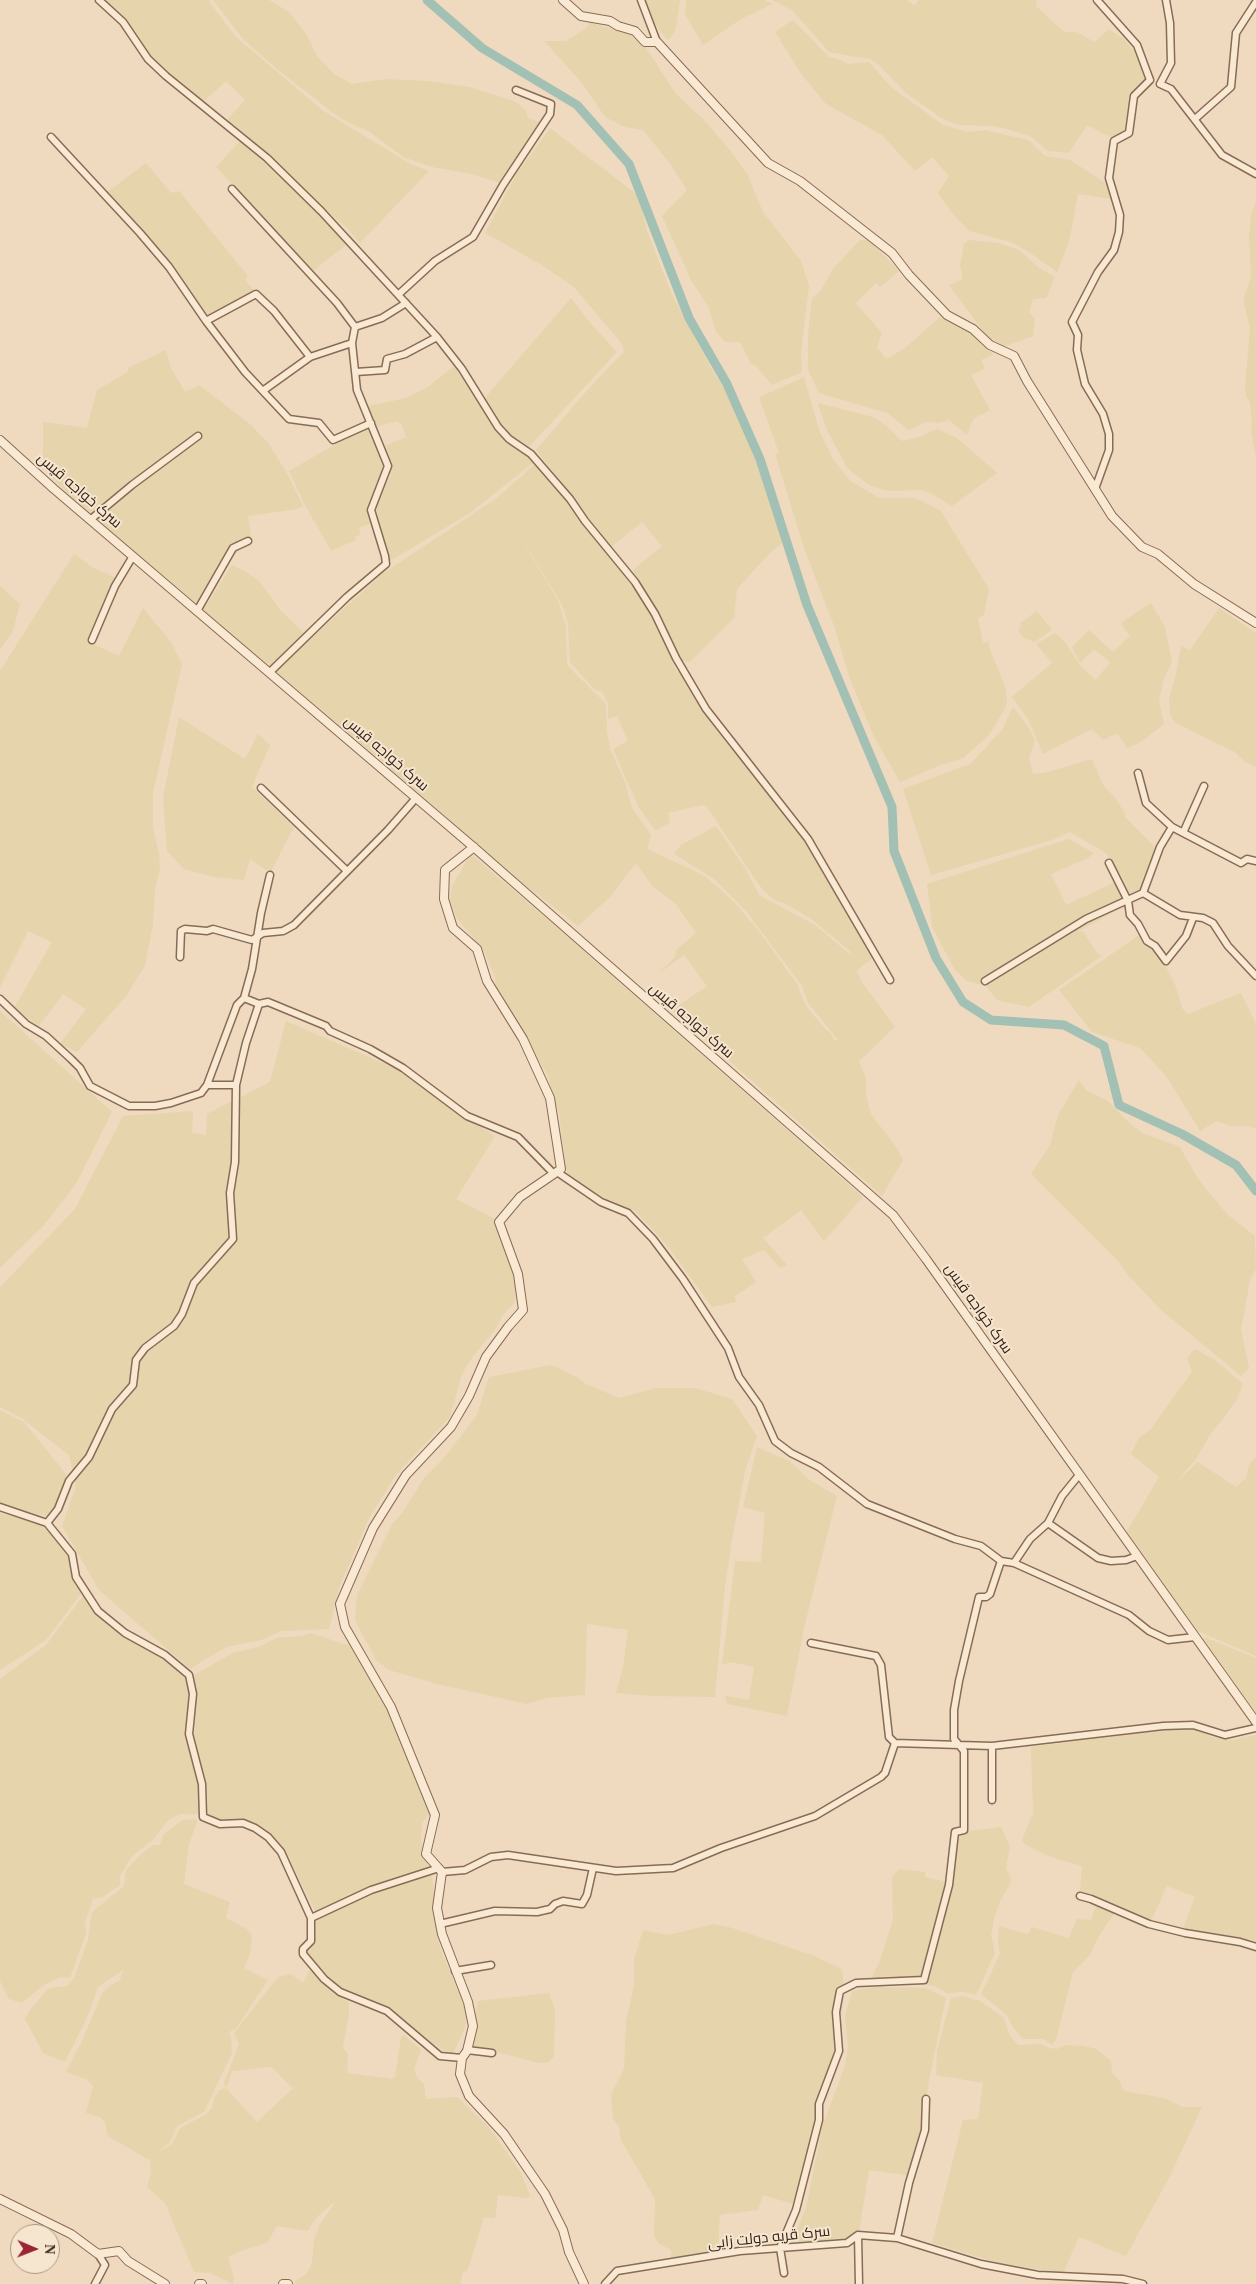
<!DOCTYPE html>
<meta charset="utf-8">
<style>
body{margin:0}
#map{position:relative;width:1256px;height:2284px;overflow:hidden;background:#efdabf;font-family:"Times New Roman",serif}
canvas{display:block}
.north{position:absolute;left:10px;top:2224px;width:50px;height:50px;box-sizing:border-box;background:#f6e6cf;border:1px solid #aa9987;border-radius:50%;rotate:91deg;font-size:14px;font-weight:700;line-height:20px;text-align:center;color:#37251c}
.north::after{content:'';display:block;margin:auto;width:18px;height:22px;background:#992535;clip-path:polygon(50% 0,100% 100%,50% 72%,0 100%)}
</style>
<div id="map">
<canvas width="1256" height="2284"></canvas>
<div class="north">N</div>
</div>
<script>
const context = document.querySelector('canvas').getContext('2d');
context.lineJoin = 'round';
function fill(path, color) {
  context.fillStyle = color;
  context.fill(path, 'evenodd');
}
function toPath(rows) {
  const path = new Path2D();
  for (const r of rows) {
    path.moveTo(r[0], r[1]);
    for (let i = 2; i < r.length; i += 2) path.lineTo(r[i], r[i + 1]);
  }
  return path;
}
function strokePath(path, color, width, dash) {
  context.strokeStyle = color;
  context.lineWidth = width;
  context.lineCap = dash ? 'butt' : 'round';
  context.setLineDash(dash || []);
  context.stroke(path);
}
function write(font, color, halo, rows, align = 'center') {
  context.font = font + ' "Times New Roman",Cairo,serif';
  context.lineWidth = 4;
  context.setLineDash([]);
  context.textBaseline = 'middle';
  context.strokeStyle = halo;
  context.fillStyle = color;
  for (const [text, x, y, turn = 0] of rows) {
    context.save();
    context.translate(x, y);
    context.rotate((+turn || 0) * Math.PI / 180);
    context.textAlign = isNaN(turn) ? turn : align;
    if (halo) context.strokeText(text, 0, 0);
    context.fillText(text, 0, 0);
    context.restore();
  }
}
const farmland = toPath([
 [104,0,208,0,236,37,322,110,412,165,429,171,360,243,348,229,224,123,245,100,226,81,202,103,158,65,142,47,129,24],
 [213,0,269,0,289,12,307,35,317,56,334,74,352,84,386,79,426,81,470,87,516,102,526,110,528,118,541,123,503,184,472,174,432,167,403,157,370,132,347,122,332,112,277,69,243,39],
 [644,0,680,0,676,28,671,38,667,40,652,20],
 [686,0,765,0,772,4,741,19,703,45,685,14],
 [772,0,906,0,914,5,919,0,1037,0,1036,6,1064,32,1076,32,1095,42,1108,29,1124,39,1134,51,1146,81,1133,94,1131,130,1112,138,1087,125,1069,153,1048,151,1032,137,1011,130,993,126,957,125,940,117,906,93,877,63,869,59,829,52,792,10],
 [793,20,829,57,841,60,848,64,869,62,891,87,943,125,968,132,985,130,1028,140,1045,156,1070,160,1107,184,1111,199,1078,194,1069,242,1057,272,1029,252,1011,242,969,231,952,213,938,193,949,176,932,157,915,171,882,135,826,104,802,75,775,32],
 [589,22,637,37,643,43,676,94,705,121,734,155,747,174,763,212,801,261,809,286,801,352,802,372,772,385,755,365,751,364,740,342,725,342,716,332,709,308,691,280,662,216,687,190,671,165,643,130,625,127,605,117,582,83,544,41,566,41,585,29],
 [550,128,639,196,647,231,671,292,712,370,740,413,783,542,768,555,737,589,734,618,690,662,682,661,633,570,662,546,642,522,611,547,536,450,598,378,624,352,622,344,574,287,540,264,485,233,517,173],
 [240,141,308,200,347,244,313,271,216,167],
 [146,163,171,193,179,191,247,275,246,281,256,293,205,320,106,193],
 [1256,201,1256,457,1251,431,1252,422,1250,402,1246,396,1245,387,1250,328,1244,304,1244,297,1251,276,1249,235,1251,215],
 [860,240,869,240,899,271,881,287,876,283,856,303,882,333,877,347,886,359,905,348,940,317,959,325,973,335,982,346,994,354,981,360,985,369,971,375,990,410,973,419,967,435,949,420,939,423,926,422,909,430,887,413,819,393,808,370,808,335,812,299,821,290,833,269],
 [969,240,998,243,1019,250,1039,268,1055,277,1046,298,1033,299,1029,312,1035,319,1033,336,1003,347,985,334,949,285,963,279,960,266,964,244],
 [571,298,591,324,617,352,529,447,519,444,499,425,484,399],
 [166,350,171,368,185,392,199,385,250,424,269,444,289,477,303,506,297,509,248,516,252,544,242,547,234,556,199,605,77,504,43,468,43,422,87,428,97,390,128,372,128,368],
 [454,366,500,433,534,459,534,462,470,513,390,561,375,521,374,510,377,500,391,475,380,448,406,437,401,423,398,423,397,421,375,427,364,407,406,398,428,387],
 [804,377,819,430,833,459,849,480,879,498,915,498,940,510,989,589,984,615,978,618,983,643,989,642,989,647,1006,689,1007,701,1005,708,989,735,963,758,938,766,900,782,874,737,850,679,834,626,805,551,775,454,779,453,759,397],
 [818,403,873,417,888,427,902,441,919,437,937,429,957,438,997,473,952,506,934,495,921,490,889,491,877,488,869,485,847,468,825,426],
 [369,425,386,470,369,510,371,523,359,528,360,535,355,536,356,540,331,551,305,505,289,471],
 [535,464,573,509,646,605,677,672,683,671,709,720,729,747,754,772,783,814,820,861,838,898,864,937,874,957,857,970,861,981,895,1027,859,1061,866,1078,866,1094,871,1114,897,1148,903,1160,882,1196,672,1010,707,986,684,955,658,974,675,957,676,950,696,933,676,904,653,887,636,863,610,897,578,926,519,880,396,773,275,671,382,574,497,498],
 [508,516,562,605,568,623,570,662,593,688,603,693,608,704,608,719,617,716,628,741,613,749,638,806,655,830,670,823,668,813,703,805,707,807,759,885,772,899,788,905,810,918,850,951,852,956,815,925,759,895,745,868,716,826,681,845,674,854,714,879,746,911,802,986,808,1003,839,1041,834,1040,830,1032,825,1029,806,1006,797,984,761,934,734,902,705,876,647,849,651,835,632,808,625,782,610,749,607,731,606,704,567,665,566,626,558,601],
 [74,554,92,567,123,581,93,644,119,656,143,608,170,641,182,664,153,793,153,827,159,854,160,869,155,889,153,924,145,966,126,996,77,1052,60,1044,86,1009,63,994,39,1026,14,1008,52,942,28,931,0,987,0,671],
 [232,565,243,570,259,581,282,612,304,633,271,667,202,612],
 [0,586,20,604,13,631,0,649],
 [1151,603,1165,627,1172,662,1163,681,1159,701,1164,724,1141,742,1127,748,1117,733,1103,740,1092,729,1043,754,1028,719,1012,697,1052,663,1036,644,1055,633,1065,642,1082,668,1096,680,1110,662,1094,649,1080,663,1072,647,1089,630,1113,652,1130,636,1121,623],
 [1219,608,1256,633,1256,767,1244,761,1235,752,1175,723,1170,714,1169,699,1176,674,1181,646,1190,650],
 [1037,611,1052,630,1034,642,1023,637,1018,630,1021,626,1020,623],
 [1013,707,1026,723,1035,741,1029,757,1033,774,1044,773,1092,759,1103,785,1113,795,1125,813,1125,817,1155,847,1149,874,1140,890,1130,893,1122,876,1106,853,1070,832,1052,840,931,875,903,789,970,764,1002,730],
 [179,717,245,759,258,734,270,745,252,787,294,827,270,873,250,859,244,880,214,877,184,869,167,851,163,797],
 [1068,839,1094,853,1088,858,1051,874,1066,905,1118,881,1128,904,1077,932,1083,931,1097,953,1102,956,1029,1007,997,1000,986,986,967,981,955,970,932,927,927,884],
 [471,854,567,936,863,1197,824,1241,801,1210,763,1238,787,1265,780,1268,764,1250,742,1259,756,1282,735,1296,736,1302,712,1307,667,1245,635,1211,618,1206,567,1176,559,1113,547,1074,495,989,495,977,484,951,456,917,450,901,452,886],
 [1141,934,1144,941,1164,963,1176,987,1182,1008,1188,1014,1241,993,1256,1024,1256,1129,1247,1126,1231,1126,1216,1121,1200,1131,1166,1076,1140,1048,1092,1032,1059,990],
 [0,1011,112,1112,76,1184,44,1225,0,1268],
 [286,1021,413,1076,465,1117,495,1136,456,1199,497,1220,513,1262,516,1283,515,1302,503,1315,495,1330,473,1356,462,1374,450,1417,396,1475,370,1516,339,1588,329,1629,281,1631,261,1640,226,1647,190,1669,99,1590,62,1526,76,1487,69,1455,20,1417,0,1407,0,1287,75,1209,123,1116,193,1111,192,1133,206,1135,207,1114,270,1082],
 [1079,1080,1086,1090,1108,1101,1125,1119,1142,1133,1180,1147,1198,1179,1227,1214,1255,1236,1256,1269,1250,1280,1241,1330,1249,1368,1241,1376,1160,1309,1128,1275,1119,1262,1031,1174,1050,1145,1058,1115],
 [1195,1349,1215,1360,1243,1384,1238,1397,1226,1415,1211,1433,1196,1459,1176,1482,1198,1462,1236,1487,1246,1478,1249,1465,1256,1457,1256,1656,1200,1632,1194,1632,1126,1533,1159,1477,1131,1454,1138,1439,1151,1429,1192,1372,1187,1358],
 [551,1365,577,1377,586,1384,619,1398,656,1388,695,1388,732,1399,757,1436,745,1471,732,1540,725,1586,715,1697,652,1696,616,1693,623,1668,628,1630,587,1624,585,1695,547,1698,527,1704,437,1684,389,1670,376,1660,355,1620,357,1595,393,1523,403,1512,424,1478,444,1458,477,1415,489,1377],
 [0,1410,24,1422,66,1474,63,1490,55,1513,46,1516,0,1506],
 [757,1447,789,1461,811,1481,837,1496,804,1628,787,1716,727,1704,725,1696,749,1700,754,1667,731,1662,722,1665,735,1561,761,1562,765,1513,743,1507],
 [0,1513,20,1518,41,1526,57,1536,71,1552,83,1591,46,1640,0,1670],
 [83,1596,117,1632,180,1668,192,1691,188,1744,198,1783,199,1814,180,1814,167,1821,155,1838,132,1856,120,1876,120,1885,103,1897,93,1899,85,1923,86,1934,70,1978,60,1977,42,1986,22,2003,9,1999,0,1981,0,1679,46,1645],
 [311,1633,343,1644,349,1644,386,1704,432,1811,422,1823,421,1839,423,1852,430,1870,352,1898,316,1913,288,1856,279,1845,256,1826,241,1820,218,1820,205,1813,204,1774,194,1745,196,1697,194,1675,233,1653,261,1646,276,1638,302,1636],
 [1199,1638,1206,1638,1256,1658,1256,1713],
 [1179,1728,1193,1728,1212,1737,1232,1740,1256,1735,1256,1947,1182,1931,1195,1897,1167,1886,1151,1921,1146,1923,1097,1901,1080,1892,1082,1866,1051,1857,1026,1845,1022,1840,1033,1813,1031,1747],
 [198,1819,189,1844,184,1884,230,1902,226,1918,247,1929,252,1936,250,1954,244,1968,268,1980,237,2027,228,2033,231,2035,232,2053,204,2112,177,2126,170,2142,155,2154,172,2144,180,2128,205,2115,212,2108,214,2098,220,2090,226,2088,224,2083,239,2044,234,2033,278,1977,291,1974,303,1983,310,1969,334,1993,349,2003,349,2013,343,2047,348,2054,347,2073,392,2079,395,2077,401,2037,404,2035,421,2050,414,2069,417,2077,424,2084,426,2099,457,2097,487,2125,520,2171,530,2196,527,2198,498,2195,495,2218,484,2217,469,2266,467,2271,463,2272,460,2284,296,2284,294,2282,307,2273,312,2263,314,2240,320,2224,336,2201,319,2215,307,2231,277,2226,267,2243,244,2250,228,2257,234,2277,233,2284,210,2273,194,2272,165,2203,147,2187,151,2172,150,2158,147,2159,108,2136,105,2122,100,2117,86,2113,93,2086,86,2079,66,2072,81,2043,102,1994,109,1986,120,1980,123,1970,98,1987,87,2018,65,2062,43,2053,25,2019,29,2011,49,1988,67,1986,74,1978,88,1940,92,1912,124,1886,126,1870,140,1855,153,1845,160,1845,163,1835,182,1820],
 [272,2067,291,2087,297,2088,292,2089,257,2122,226,2088,232,2071],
 [1001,1827,1010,1847,1006,1868,1011,1879,1010,1884,1000,1901,995,1915,991,1935,995,1953,976,1995,964,1992,947,1993,935,1986,926,1985,871,1983,873,1974,879,1963,893,1920,892,1877,899,1869,925,1872,925,1877,951,1883,954,1833],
 [432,1874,440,1948,462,2000,468,2018,462,2035,452,2055,433,2044,387,2009,369,2004,330,1984,304,1954,313,1941,316,1920,371,1893,399,1886],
 [1096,1905,1115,1912,1099,1936,1090,1955,1073,1972,1056,2040,1052,2045,1043,2039,1023,2039,1014,2029,1007,2015,981,1994,1000,1954,998,1942,999,1926,1028,1934,1032,1927,1069,1938,1077,1919,1091,1920],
 [714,1924,729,1927,812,1955,842,1969,844,1988,840,2030,831,2082,826,2090,807,2152,793,2204,763,2195,758,2210,720,2215,718,2250,671,2260,671,2250,658,2243,654,2236,655,2199,621,2140,619,2127,613,2119,611,2095,624,2069,626,2021,634,1986,634,1960,643,1930,668,1935],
 [875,1987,925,1988,946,1998,929,2080,922,2137,911,2176,869,2170,859,2232,847,2239,792,2242,806,2208,823,2124,845,2066,848,2047,845,2016,852,1991],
 [549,1993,555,2010,554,2056,549,2062,539,2063,496,2052,468,2048,478,2001],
 [963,1996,980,2001,1004,2018,1010,2036,1018,2045,1041,2044,1049,2048,1057,2049,1065,2045,1084,2046,1097,2049,1111,2061,1112,2073,1119,2080,1124,2091,1164,2098,1183,2107,1202,2107,1169,2178,1126,2256,1079,2237,1063,2273,999,2263,932,2243,963,2120,978,2119,983,2083,936,2075,937,2051,951,1998]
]);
const river = toPath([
 [427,0,482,48,577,105,629,164,689,318,727,384,760,459,807,605,892,807,894,851,936,958,963,1002,991,1020,1064,1025,1104,1046,1119,1105,1182,1134,1236,1165,1256,1191]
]);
const minor = toPath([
 [99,0,123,22,148,59,166,76,267,158,321,211,437,337,462,369,498,427,509,439,531,454,570,499,585,521,635,582,655,614,676,658,706,709,808,839,890,980],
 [641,0,657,42],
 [1097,0,1137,45,1150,80],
 [1166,0,1170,23,1171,63,1160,84,1171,89,1222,155,1256,174],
 [1195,119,1231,87,1236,33,1256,2],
 [51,137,140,233,169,267,206,321,245,372,289,419,319,423,333,440,371,423],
 [232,189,337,303,355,327,352,343,357,390,388,466,371,510,385,556,386,564,347,597,270,672],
 [399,294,435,261,473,237,503,185,550,114,551,104,516,90],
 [206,321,256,294,274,311,310,357],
 [355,327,382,318,406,303],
 [356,372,385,370,387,359,405,354,437,337],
 [264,390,310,357,352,343],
 [1095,489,1109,450,1109,434,1103,414,1085,384,1077,350,1078,335,1072,322,1098,272,1114,250,1119,232,1120,215,1109,178,1114,141,1129,133,1134,96,1150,80],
 [90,520,132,485,198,436],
 [197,611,233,548,248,541],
 [92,640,115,586,133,556],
 [1138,773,1146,803,1172,827,1241,863,1247,859,1256,861],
 [261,788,346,870],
 [1183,833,1204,786],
 [1109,863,1128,901,1130,915,1138,924,1147,941,1155,946,1166,961,1186,936,1193,918],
 [1143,893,1160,847,1172,827],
 [180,957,181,931,185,929,207,931,213,929,252,940,263,933,283,931,294,925,388,830,416,798],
 [985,981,1086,919,1143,893,1180,915,1203,918,1213,923,1228,946,1256,976],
 [244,998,259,1004,268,1002,326,1026,330,1031,370,1049,403,1068,467,1116,518,1137,554,1174],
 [0,999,26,1024,46,1036,71,1059,80,1068,90,1086,129,1106,155,1106,171,1103,201,1093,207,1085,236,1085],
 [207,1085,237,1005,244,998,252,969,261,913,270,875],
 [557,1172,601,1202,628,1213,653,1239,683,1279,728,1348,739,1377,759,1405,775,1441,791,1453,819,1467,867,1504,955,1539,981,1546,1001,1561,1014,1563,1129,1615,1149,1631,1168,1640,1195,1637],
 [0,1507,47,1523,72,1554,76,1577,98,1611,125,1633,165,1655,189,1675,193,1694,189,1734,202,1784,203,1817,220,1824,243,1823,255,1828,268,1837,281,1852,311,1918,311,1941,303,1949,303,1954,324,1979,340,1992,387,2011,440,2056,462,2058],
 [47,1523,58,1509,69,1481,89,1457,112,1409,133,1385,136,1360,145,1348,174,1326,182,1314,194,1283,233,1239,230,1193,235,1162,236,1085,246,1043,259,1004],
 [1048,1523,1098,1558,1111,1561,1126,1560,1137,1556],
 [1014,1563,1030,1539,1048,1523,1062,1496,1079,1475],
 [811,1643,876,1656,881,1665,889,1737,895,1743,992,1746,1163,1726,1193,1725,1225,1735,1256,1728],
 [992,1800,992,1746],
 [442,1872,465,1870,491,1857,508,1855,616,1871,673,1868,721,1848,815,1816,881,1777,885,1773,895,1743],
 [1080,1896,1091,1899,1149,1924,1185,1933,1240,1942,1256,1947],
 [311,1918,371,1890,439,1868],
 [440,1924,495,1911,537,1912,550,1909,555,1904,563,1901,582,1904,587,1895,593,1868],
 [455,1971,491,1965],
 [467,2050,492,2053],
 [858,2235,859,2284],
 [897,2238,909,2183,925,2130,926,2099],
 [784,2273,780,2248,796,2210,819,2120,819,2104,839,2051,836,2012,840,1991,856,1983,924,1980,949,1885,955,1832,964,1830,964,1751,954,1739,954,1710,959,1681,979,1597,986,1597,990,1594,1001,1561],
 [95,2284,105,2265,98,2254],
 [605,2284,617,2271,740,2251,847,2243,858,2235,897,2238,981,2264,1038,2275,1123,2279,1143,2284]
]);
const tertiary = toPath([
 [563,0,581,16,610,21,618,26,635,31,645,42,657,42,768,163,800,181,892,253,909,275,947,315,973,329,990,345,1014,356,1027,381,1112,516,1142,547,1158,554,1194,584,1256,623],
 [0,440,54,489,477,850,893,1215,926,1259,1256,1722],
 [474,847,445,870,444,899,453,928,477,949,487,981,523,1039,550,1098,561,1169,520,1197,499,1222,518,1274,523,1310,508,1327,486,1357,469,1396,451,1427,406,1475,373,1528,340,1604,345,1627,391,1707,435,1815,426,1854,442,1872,437,1908,442,1934,468,2002,473,2026,467,2051,462,2058,460,2074,469,2096,504,2134,545,2194,563,2230,569,2252,584,2284],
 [0,2199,71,2234,98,2254,119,2251,128,2261,165,2284],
 [199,2284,202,2284],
 [283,2284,288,2284]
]);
const streetNames = [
 ["سرک خواجه قیس",79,491,41],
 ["سرک خواجه قیس",386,754,41],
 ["سرک خواجه قیس",691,1021,41],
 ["سرک خواجه قیس",978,1309,55],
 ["سرک قریه دولت زایی",769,2238,-6]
];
fill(farmland, '#e5d4ac');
strokePath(river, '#a2c1b4', 9);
strokePath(minor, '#886b57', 9);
strokePath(tertiary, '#886b57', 10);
strokePath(minor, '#fae9d2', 6);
strokePath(tertiary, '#fae9d2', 8);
write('15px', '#37251c', '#f6e6cf', streetNames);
</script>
